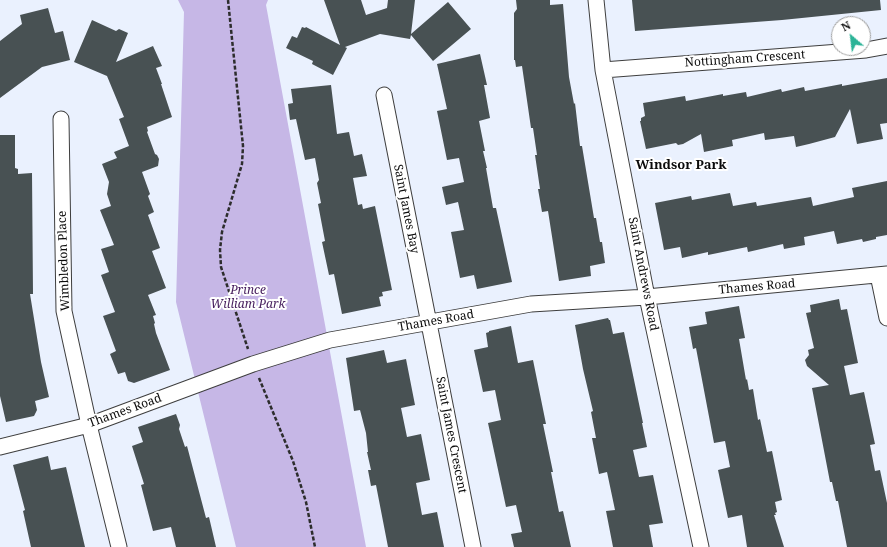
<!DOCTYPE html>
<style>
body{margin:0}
#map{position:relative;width:887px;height:547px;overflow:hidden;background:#eaf1fe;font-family:"Noto Serif",serif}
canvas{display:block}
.north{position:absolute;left:831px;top:16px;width:40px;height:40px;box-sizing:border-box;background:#fff;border:1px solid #9d9d9d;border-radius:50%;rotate:332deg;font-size:11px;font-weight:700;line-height:16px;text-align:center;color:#0b0b0b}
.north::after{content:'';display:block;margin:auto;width:14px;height:18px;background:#2bb397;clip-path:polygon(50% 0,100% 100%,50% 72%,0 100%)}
</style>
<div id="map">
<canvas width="887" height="547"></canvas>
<div class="north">N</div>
</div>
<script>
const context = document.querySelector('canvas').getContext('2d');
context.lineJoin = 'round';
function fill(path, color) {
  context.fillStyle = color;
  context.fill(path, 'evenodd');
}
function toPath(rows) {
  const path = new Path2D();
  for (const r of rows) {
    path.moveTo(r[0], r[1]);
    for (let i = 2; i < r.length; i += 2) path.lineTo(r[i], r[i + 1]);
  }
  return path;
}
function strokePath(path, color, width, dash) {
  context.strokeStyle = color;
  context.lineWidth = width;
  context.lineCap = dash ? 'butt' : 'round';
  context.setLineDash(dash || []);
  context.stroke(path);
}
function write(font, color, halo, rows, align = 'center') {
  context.font = font + ' "Noto Serif",serif';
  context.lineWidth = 4;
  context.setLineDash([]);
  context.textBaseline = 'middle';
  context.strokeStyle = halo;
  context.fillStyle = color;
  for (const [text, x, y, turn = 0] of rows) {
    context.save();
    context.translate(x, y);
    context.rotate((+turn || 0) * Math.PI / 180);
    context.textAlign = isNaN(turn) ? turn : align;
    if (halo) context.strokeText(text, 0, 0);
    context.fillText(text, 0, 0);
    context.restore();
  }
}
const green = toPath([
 [178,0,268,0,266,5,366,547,236,547,176,302,184,12]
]);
const building = toPath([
 [324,0,361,0,366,15,387,8,388,0,415,0,411,34,448,2,471,29,433,61,411,35,410,39,380,34,345,47,347,48,333,75,312,64,313,61,286,48,292,36,297,38,302,27,305,28,306,27,340,45],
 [516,0,550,0,550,5,563,4,569,77,574,104,575,103,580,146,582,146,594,218,596,218,600,242,602,242,605,263,590,266,591,276,559,281,548,211,542,212,538,189,540,189,535,155,537,155,533,128,531,128,522,66,516,67,515,60,514,60,514,13,517,9],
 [632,0,880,0,881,10,782,20,635,31],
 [48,8,55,33,63,31,70,60,42,67,0,98,0,41,22,24,20,15],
 [92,20,116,31,119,29,128,33,116,62,153,46,162,66,156,68,162,84,161,84,172,117,147,127,148,131,147,132,155,154,157,155,159,159,158,166,142,172,150,194,148,196,154,212,148,215,160,248,152,251,166,288,148,295,156,315,153,316,155,323,154,324,156,333,170,370,134,383,128,381,125,372,118,374,110,354,116,351,103,316,115,312,101,275,109,272,101,249,114,245,100,210,111,206,107,194,109,182,102,164,117,158,114,152,129,146,119,119,124,117,107,76,74,62],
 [480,54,487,85,484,85,490,118,479,121,485,151,483,151,487,168,486,168,493,208,496,208,512,282,477,289,474,275,460,278,451,232,464,230,458,202,446,205,442,187,464,182,459,158,447,160,437,111,447,109,437,64],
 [887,78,887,123,880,124,883,139,857,144,850,109,835,137,809,144,796,147,794,136,765,140,764,133,732,140,733,146,704,152,701,134,683,144,678,145,676,143,646,149,640,121,641,121,641,118,645,116,643,103,685,96,686,101,723,94,723,96,746,92,747,97,781,89,782,92,804,87,805,91,842,84,842,86],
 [331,85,337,134,349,132,354,156,362,154,367,176,353,178,358,205,362,204,363,209,375,206,392,290,382,292,383,296,379,297,381,306,342,314,334,274,329,275,322,242,325,241,318,204,321,203,317,183,319,180,315,158,305,160,296,119,290,120,288,104,293,103,291,89],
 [0,135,15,135,15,168,18,169,18,174,32,173,33,294,30,294,41,362,49,397,35,401,37,410,34,416,6,422,0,396],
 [887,181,887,235,876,237,876,239,863,242,862,239,837,244,834,231,804,237,805,245,784,249,783,244,748,252,747,247,708,255,708,252,682,258,680,247,664,250,655,203,691,196,692,200,730,193,733,206,756,202,757,206,811,197,813,206,854,197,852,188],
 [839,299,841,310,847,309,858,363,844,366,850,395,864,392,875,444,870,445,875,471,880,470,887,503,887,547,847,547,838,501,836,501,832,482,830,482,812,388,829,385,807,366,805,360,809,355,808,350,814,348,806,313,811,312,810,305],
 [739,306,745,338,739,339,746,380,747,379,749,390,753,389,758,420,760,419,767,452,772,451,782,500,775,502,777,512,775,513,776,515,774,515,784,547,747,547,742,515,728,518,718,470,730,467,725,441,714,443,696,348,693,349,689,327,707,324,705,312],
 [608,318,609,320,610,320,613,334,624,332,643,423,642,423,647,447,633,450,639,477,653,475,663,523,649,525,653,547,613,547,606,511,615,510,607,472,599,474,592,438,596,438,591,412,593,411,583,369,575,325],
 [511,326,518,363,533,360,546,424,543,424,553,472,551,472,559,512,563,511,571,547,514,547,511,534,522,532,516,505,506,507,488,423,501,420,495,390,483,392,474,350,488,347,486,333,489,332,489,331],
 [384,350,387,363,406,359,415,405,401,408,407,437,421,434,430,480,416,483,422,515,437,512,444,547,388,547,376,485,371,486,368,470,371,470,367,452,368,452,366,433,360,410,354,411,346,358],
 [176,414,180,425,179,429,185,447,187,446,206,518,209,517,216,547,176,547,171,527,153,531,141,485,144,484,132,446,143,442,138,427],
 [48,456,51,470,66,467,85,547,31,547,23,511,25,510,13,465]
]);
const path = toPath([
 [228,0,243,146,242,164,222,232,220,250,221,267,248,349],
 [259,378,293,461,306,502,315,547]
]);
const minor = toPath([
 [596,0,603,70,647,297,701,547],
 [603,70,866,50,887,46],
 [384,95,473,547],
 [61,119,64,311,89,425,119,547],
 [878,275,887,318],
 [0,447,89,425,253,364,330,340,531,304,647,297,887,274]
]);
const streetNames = [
 ["Nottingham Crescent",745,59,-4],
 ["Saint James Bay",406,209,79],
 ["Wimbledon Place",64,261,-92],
 ["Saint Andrews Road",643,274,79],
 ["Thames Road",757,287,-5],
 ["Thames Road",436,321,-10],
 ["Thames Road",125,411,-20],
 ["Saint James Crescent",451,435,79]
];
const parkNames = [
 ["Prince",248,291],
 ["William Park",248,305]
];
const neighbourhoodNames = [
 ["Windsor Park",681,165]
];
fill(green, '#c6b7e6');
fill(building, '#485153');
strokePath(minor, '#3e3e3e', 17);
strokePath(path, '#2d2d2d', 2.5, [4, 2]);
strokePath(minor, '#fff', 15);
write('12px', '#0b0b0b', '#fff', streetNames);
write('italic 12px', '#48205f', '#fff', parkNames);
write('bold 13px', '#0b0b0b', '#fff', neighbourhoodNames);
</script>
